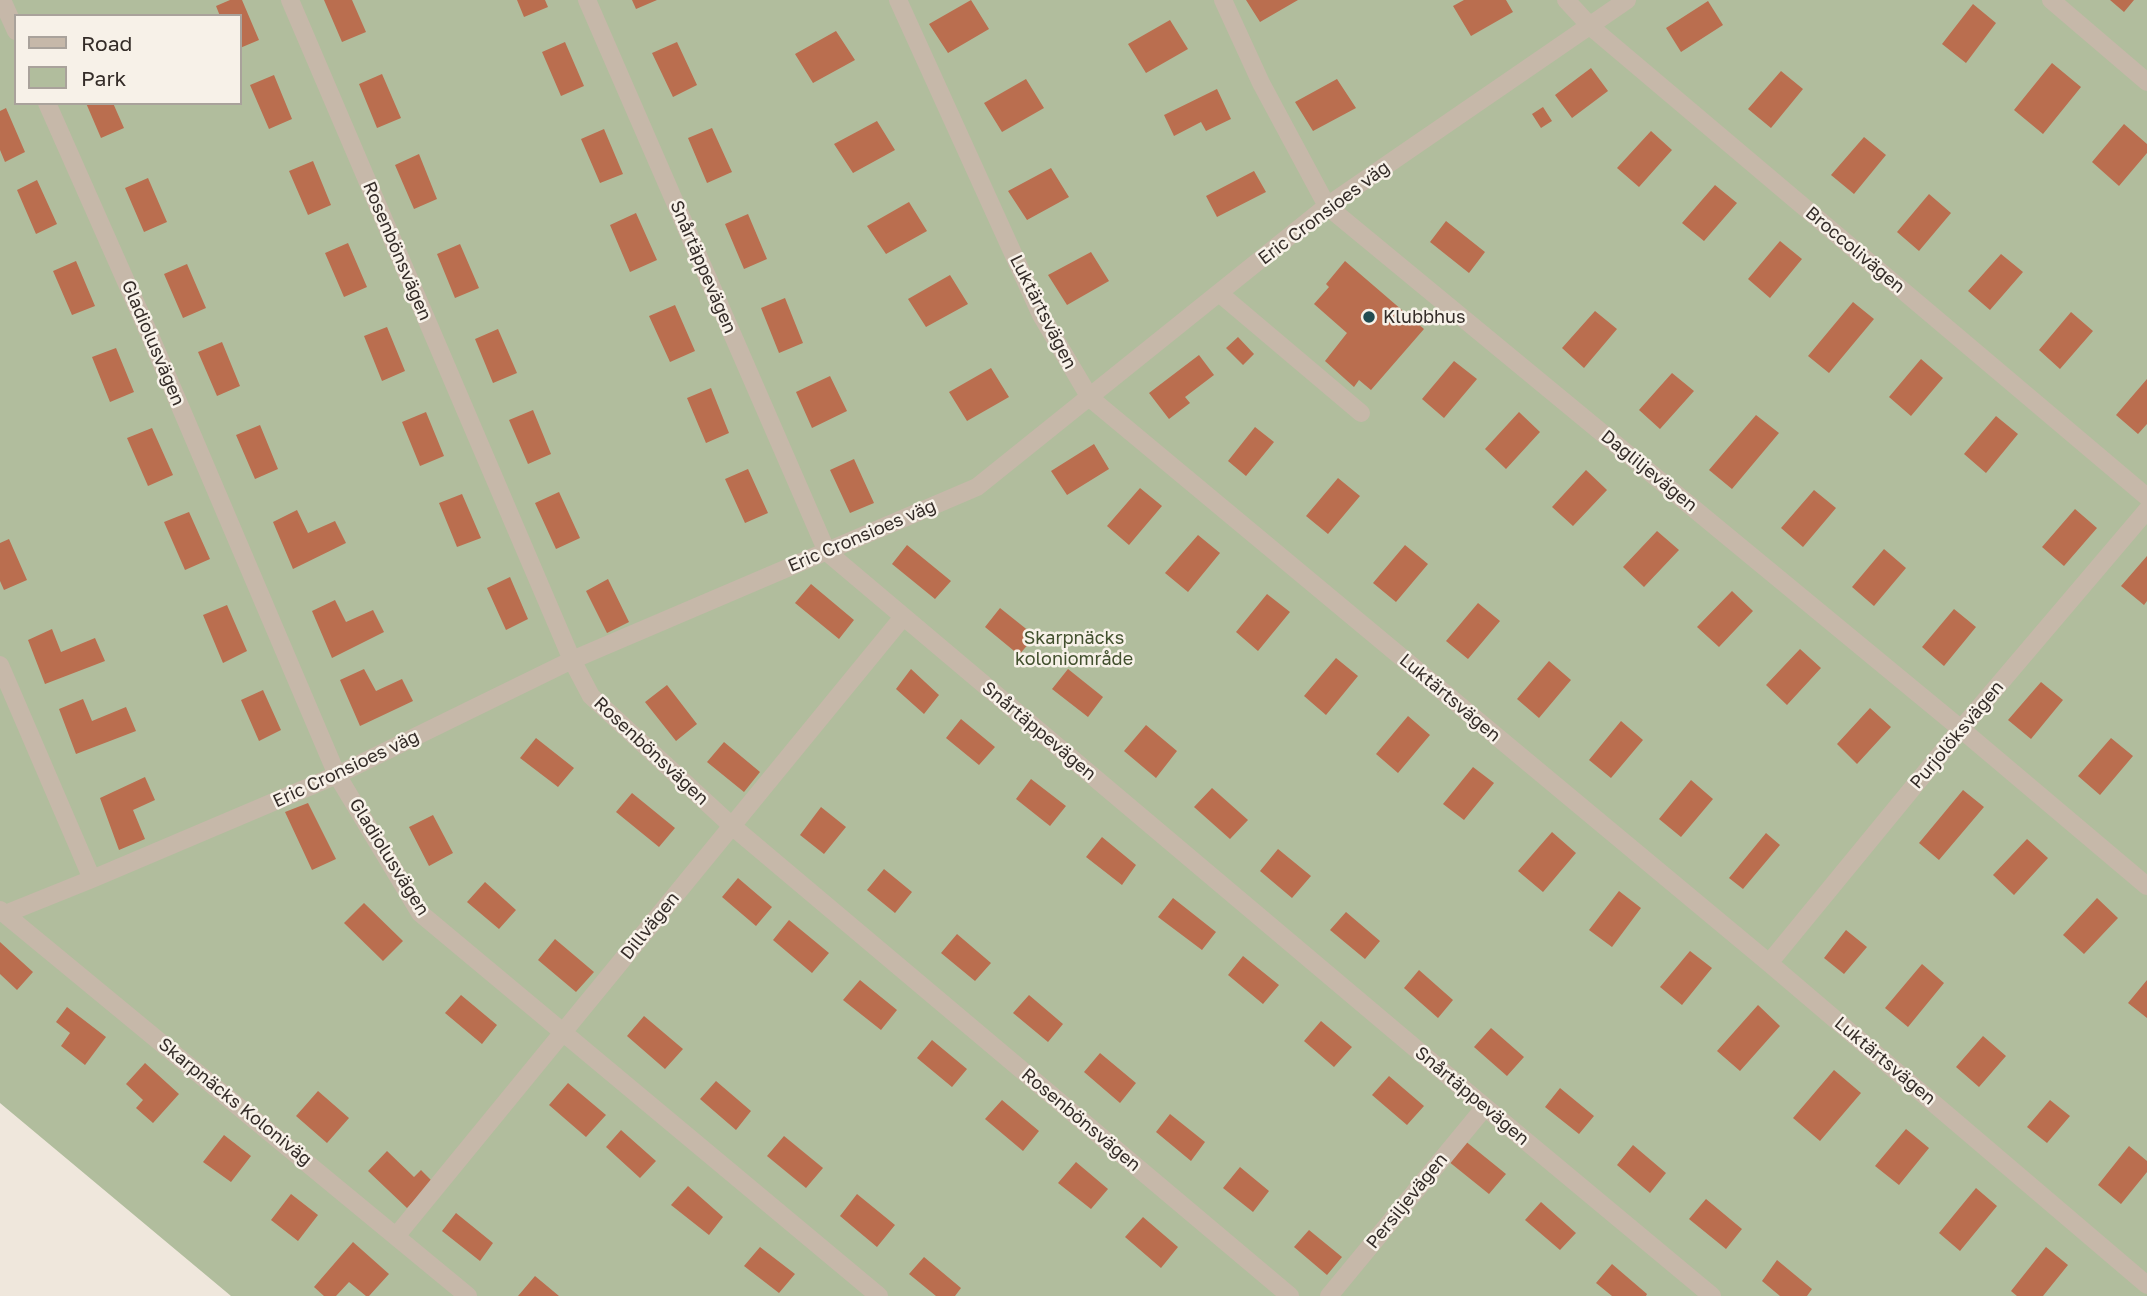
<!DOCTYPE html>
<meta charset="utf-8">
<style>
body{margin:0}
#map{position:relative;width:2147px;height:1296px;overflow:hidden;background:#efe7dc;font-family:"Golos Text",sans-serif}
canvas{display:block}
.legend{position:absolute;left:14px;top:14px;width:228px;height:91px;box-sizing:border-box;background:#f7f1e8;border:2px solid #a9a29b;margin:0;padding:9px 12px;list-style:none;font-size:21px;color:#342c28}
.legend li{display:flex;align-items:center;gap:14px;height:35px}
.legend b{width:35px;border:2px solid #a9a29b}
</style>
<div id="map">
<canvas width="2147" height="1296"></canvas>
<ul class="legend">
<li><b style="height:9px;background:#c6b8a9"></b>Road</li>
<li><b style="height:19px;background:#b1bd9d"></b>Park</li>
</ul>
</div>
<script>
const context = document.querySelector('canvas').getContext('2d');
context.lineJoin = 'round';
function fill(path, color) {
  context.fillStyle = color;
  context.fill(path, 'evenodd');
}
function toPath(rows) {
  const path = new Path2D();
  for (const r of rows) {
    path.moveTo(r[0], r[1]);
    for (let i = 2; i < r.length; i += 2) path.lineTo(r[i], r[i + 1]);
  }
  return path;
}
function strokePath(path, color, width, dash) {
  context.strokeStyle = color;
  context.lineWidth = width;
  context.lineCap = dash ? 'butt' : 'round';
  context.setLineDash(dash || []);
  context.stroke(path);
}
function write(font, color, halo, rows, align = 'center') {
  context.font = font + ' "Golos Text",sans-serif';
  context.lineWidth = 5;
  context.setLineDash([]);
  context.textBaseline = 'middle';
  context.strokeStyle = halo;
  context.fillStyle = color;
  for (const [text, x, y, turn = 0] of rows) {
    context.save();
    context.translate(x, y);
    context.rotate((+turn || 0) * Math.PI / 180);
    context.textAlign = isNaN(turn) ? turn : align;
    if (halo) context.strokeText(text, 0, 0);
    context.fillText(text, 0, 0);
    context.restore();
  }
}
const green = toPath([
 [0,0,2147,0,2147,1296,231,1296,0,1103],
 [16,16,240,16,240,103,16,103]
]);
const building = toPath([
 [230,0,242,0,259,40,240,48,240,16,220,16,216,6],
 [324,0,352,0,366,32,342,42],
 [517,0,545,0,548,7,524,17],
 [632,0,657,0,636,9],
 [971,0,989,29,948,53,929,24],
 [1246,0,1298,0,1260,22],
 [1464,0,1506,0,1513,12,1471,36,1453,6],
 [2110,0,2134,0,2124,12],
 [1708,1,1723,25,1681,52,1666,28],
 [1973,4,1996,23,1966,63,1942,44],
 [1170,20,1188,49,1146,73,1128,44],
 [836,31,855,60,813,83,795,54],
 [565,42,584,86,561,96,542,52],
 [677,42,697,85,673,97,652,53],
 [2052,63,2081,87,2043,134,2014,110],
 [1591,68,1608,91,1572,118,1555,95],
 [1781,71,1803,89,1771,128,1748,109],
 [382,74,401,118,377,128,359,84],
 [274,75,292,119,269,129,250,85],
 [1026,79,1044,108,1002,132,984,103],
 [1337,79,1356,108,1313,131,1295,102],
 [1217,89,1231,119,1206,131,1201,122,1174,136,1164,115],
 [86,103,113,103,124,128,101,138],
 [1543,107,1552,121,1541,128,1532,114],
 [6,108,25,152,5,162,0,150,0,111],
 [877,121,895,150,853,173,834,144],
 [2124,124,2147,144,2147,153,2119,186,2092,162],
 [712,128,732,172,707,183,688,138],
 [604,129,623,174,600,183,581,139],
 [1651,131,1672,150,1639,187,1617,168],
 [1864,137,1886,155,1854,194,1831,175],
 [419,154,437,199,414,209,395,165],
 [313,161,331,205,308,215,289,171],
 [1051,168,1069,197,1027,220,1008,191],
 [1254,171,1266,192,1217,217,1206,196],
 [148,178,167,222,144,232,125,188],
 [37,180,57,224,36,234,17,190],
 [1715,185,1737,203,1704,241,1682,223],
 [1929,194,1951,213,1919,251,1897,232],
 [909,202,927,231,886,254,867,226],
 [636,213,657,260,630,272,610,225],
 [748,214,767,259,744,269,725,224],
 [1446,221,1485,252,1469,273,1430,242],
 [1780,241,1802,259,1770,298,1748,279],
 [348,243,367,287,344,297,325,253],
 [460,244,479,288,455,298,437,254],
 [1091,252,1109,281,1067,305,1048,275],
 [2001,254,2023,272,1990,310,1968,291],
 [76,261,95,306,72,315,53,271],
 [1345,261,1424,329,1371,390,1359,380,1354,387,1325,361,1347,333,1314,304,1329,287,1326,284],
 [187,264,206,308,183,318,164,274],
 [950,275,968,304,926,327,908,299],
 [785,298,803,343,779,353,761,308],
 [1853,302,1874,319,1829,373,1808,356],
 [675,305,695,351,670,362,649,316],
 [1595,311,1617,329,1584,368,1562,348],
 [2071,312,2093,331,2060,369,2039,350],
 [387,327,405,371,382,381,364,336],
 [498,329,517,373,493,383,475,339],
 [1238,337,1254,354,1243,365,1226,348],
 [222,342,240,386,217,396,198,352],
 [116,348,134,392,110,402,92,357],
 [1199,355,1214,375,1185,397,1190,403,1169,419,1149,393],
 [1921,359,1943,378,1911,416,1889,397],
 [1454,361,1477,379,1444,418,1422,399],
 [991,368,1009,397,967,421,949,392],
 [1672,373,1694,391,1660,429,1639,410],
 [830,376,847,411,812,428,796,392],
 [2147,379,2147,424,2138,434,2116,415],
 [711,388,729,433,706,443,687,398],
 [533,410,551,454,528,464,509,420],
 [426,412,444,456,420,466,402,422],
 [1519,412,1540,432,1506,469,1485,449],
 [1756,415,1779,433,1732,489,1709,470],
 [1996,416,2018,434,1986,473,1964,454],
 [260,425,278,469,255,479,236,435],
 [1255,427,1274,442,1246,476,1228,461],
 [152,428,173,475,148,486,127,438],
 [1094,444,1109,469,1067,495,1051,471],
 [854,459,874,503,850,513,830,470],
 [748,469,768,513,745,523,725,479],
 [1586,470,1607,490,1573,526,1552,507],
 [1338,478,1360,496,1328,534,1306,516],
 [1140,488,1162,506,1129,545,1107,526],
 [1814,490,1836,508,1803,547,1781,528],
 [559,492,580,538,556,549,535,503],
 [462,494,481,538,457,547,439,503],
 [2075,509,2097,528,2064,566,2042,547],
 [297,510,308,533,335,521,346,543,293,569,273,522],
 [189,512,210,559,185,570,164,522],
 [1657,531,1679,550,1644,587,1623,567],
 [1198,535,1220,553,1188,592,1165,573],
 [9,539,27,580,4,590,0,581,0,543],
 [907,545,951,581,935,599,892,564],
 [1405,545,1428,564,1396,602,1373,583],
 [1884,549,1906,568,1874,606,1852,587],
 [2147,556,2147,601,2144,605,2121,586],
 [510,577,528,619,506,630,487,588],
 [608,579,629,622,607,633,586,591],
 [811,584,854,620,839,639,795,603],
 [1732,591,1753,611,1719,647,1697,627],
 [1267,594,1290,612,1258,651,1236,632],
 [335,600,346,622,373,610,384,632,332,658,312,611],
 [1478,603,1500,621,1468,659,1446,641],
 [227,605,247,651,223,663,203,615],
 [1000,608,1035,636,1019,655,985,627],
 [1954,609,1976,627,1944,666,1922,647],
 [52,629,61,652,95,638,105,661,45,684,28,640],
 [1800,649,1821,668,1787,705,1766,685],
 [1336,658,1358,676,1326,715,1304,696],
 [1549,661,1571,680,1539,718,1517,699],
 [364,669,376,691,402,679,413,701,360,726,340,680],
 [911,669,939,695,924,714,896,689],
 [1068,669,1103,697,1088,717,1052,689],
 [2041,682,2063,700,2031,739,2008,720],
 [667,685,697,724,676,741,645,702],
 [263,690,281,730,259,741,241,700],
 [83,699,92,721,126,707,136,731,76,754,59,709],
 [1870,708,1891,727,1857,764,1837,744],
 [1408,716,1430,735,1398,773,1376,754],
 [961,719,995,747,979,765,946,738],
 [1621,721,1643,740,1611,778,1589,760],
 [1146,725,1177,751,1156,778,1124,751],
 [536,738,574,768,558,787,520,758],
 [2111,738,2133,756,2100,795,2078,776],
 [724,742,760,772,744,792,707,762],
 [1473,767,1494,783,1464,820,1443,804],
 [145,777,155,800,133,810,145,839,119,850,100,798],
 [1031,779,1066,806,1050,826,1016,799],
 [1691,780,1713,799,1681,837,1659,819],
 [1212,788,1248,820,1230,839,1194,807],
 [1963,790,1984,807,1939,860,1919,843],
 [632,793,675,828,659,847,616,812],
 [308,803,336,859,312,870,285,812],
 [821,807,846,827,824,854,800,835],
 [433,815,453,853,429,866,409,827],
 [1552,832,1576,853,1543,892,1518,871],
 [1766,833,1780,845,1743,889,1729,878],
 [1102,837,1136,865,1122,885,1086,857],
 [2027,839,2048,858,2014,895,1993,875],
 [1278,849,1311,876,1292,898,1260,871],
 [884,869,912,892,895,913,867,890],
 [738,878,772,907,756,926,722,897],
 [485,882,516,910,499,929,467,902],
 [1619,891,1641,908,1612,947,1589,930],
 [1173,898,1216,932,1202,950,1158,917],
 [2097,898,2118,918,2084,954,2063,935],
 [364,903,403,941,383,961,344,923],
 [1346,912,1380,941,1365,959,1330,930],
 [789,920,829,953,812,973,773,940],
 [1846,930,1867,947,1844,974,1824,958],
 [957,934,991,963,975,981,941,953],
 [555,939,594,972,576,992,538,960],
 [0,942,33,972,17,990,0,974],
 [1690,951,1712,968,1682,1005,1660,987],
 [1243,956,1279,985,1263,1004,1228,975],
 [1922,964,1944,983,1908,1027,1885,1008],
 [1419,970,1453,1000,1438,1018,1404,988],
 [860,980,897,1010,881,1030,843,1000],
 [2147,980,2147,1018,2128,1003],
 [461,995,497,1025,482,1044,445,1013],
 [1029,995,1063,1024,1048,1042,1013,1013],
 [1758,1005,1780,1026,1740,1071,1717,1051],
 [67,1007,106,1037,85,1065,61,1046,70,1033,56,1022],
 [644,1016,683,1049,665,1069,627,1036],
 [1321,1021,1352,1047,1334,1067,1304,1041],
 [1491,1028,1524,1057,1507,1076,1474,1047],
 [1983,1036,2006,1056,1979,1087,1956,1067],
 [932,1040,967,1069,952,1087,917,1058],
 [1100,1053,1136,1083,1120,1103,1084,1072],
 [145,1063,179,1094,153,1123,136,1108,143,1100,126,1084],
 [1834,1070,1861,1093,1820,1141,1793,1118],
 [1389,1076,1424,1106,1407,1125,1372,1095],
 [716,1081,751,1111,736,1130,700,1099],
 [568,1083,606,1115,586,1137,549,1105],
 [1560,1088,1594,1116,1579,1134,1545,1107],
 [318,1091,349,1118,327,1143,296,1116],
 [1002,1100,1039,1131,1023,1151,985,1119],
 [2050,1100,2070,1116,2047,1143,2027,1127],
 [1170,1114,1205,1142,1191,1161,1156,1132],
 [1906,1129,1929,1148,1899,1185,1875,1166],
 [621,1130,656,1161,640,1178,606,1147],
 [224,1135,251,1156,231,1182,203,1162],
 [784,1136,823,1168,806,1188,767,1156],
 [1464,1140,1506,1174,1489,1194,1448,1161],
 [1633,1145,1666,1173,1650,1193,1617,1165],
 [2129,1146,2147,1161,2147,1172,2121,1204,2098,1185],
 [387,1151,414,1177,421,1170,433,1182,407,1208,368,1171],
 [1076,1162,1108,1189,1091,1209,1058,1183],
 [1240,1167,1269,1191,1253,1212,1223,1188],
 [688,1186,723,1217,709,1235,671,1205],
 [1976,1188,1997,1206,1960,1251,1939,1233],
 [291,1194,318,1215,298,1241,271,1220],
 [857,1194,895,1225,877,1247,840,1216],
 [1706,1199,1742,1229,1726,1249,1689,1219],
 [1541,1202,1576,1233,1560,1250,1525,1220],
 [456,1213,493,1243,480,1261,442,1231],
 [1143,1217,1178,1247,1161,1268,1125,1237],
 [1309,1230,1342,1257,1327,1275,1294,1247],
 [353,1242,389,1274,369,1296,366,1296,349,1282,336,1296,324,1296,314,1287],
 [760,1247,795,1274,779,1293,744,1266],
 [2046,1247,2068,1265,2043,1296,2017,1296,2011,1291],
 [924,1257,961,1288,955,1296,936,1296,909,1274],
 [1777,1260,1812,1289,1807,1296,1780,1296,1762,1281],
 [1612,1264,1647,1294,1646,1296,1612,1296,1596,1283],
 [535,1276,559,1296,518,1296]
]);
const minor = toPath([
 [2,0,16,31],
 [290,0,572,660,591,696,732,826,1290,1296],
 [587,0,827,552,1485,1107,1712,1296],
 [898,0,1041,315,1090,398,1769,963,2147,1285],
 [1223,0,1261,83,1327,206,1961,729,2147,886],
 [1566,0,1591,27,2147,497],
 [2051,0,2147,82],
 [47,103,151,338,337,775,420,913,879,1296],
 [1219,293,1361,413],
 [0,665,92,879],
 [0,910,468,1296],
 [5,914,92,879,337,775,572,660,977,487,1327,206,1627,0],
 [1769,963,1961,729,2147,510],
 [397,1235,903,617],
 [1329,1296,1485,1107]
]);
const markers = [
 [1369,317,7,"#224c51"]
];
const streetNames = [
 ["Eric Cronsioes väg",1324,213,-37],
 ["Broccolivägen",1855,250,40],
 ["Rosenbönsvägen",397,251,67],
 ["Snårtäppevägen",703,267,67],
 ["Luktärtsvägen",1043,312,63],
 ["Gladiolusvägen",153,343,67],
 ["Dagliljevägen",1649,471,39],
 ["Eric Cronsioes väg",862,536,-23],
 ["Luktärtsvägen",1450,698,40],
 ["Snårtäppevägen",1039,731,40],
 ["Purjolöksvägen",1957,735,-50],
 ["Rosenbönsvägen",651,751,43],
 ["Eric Cronsioes väg",346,769,-25],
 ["Gladiolusvägen",389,857,58],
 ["Dillvägen",650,926,-51],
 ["Luktärtsvägen",1885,1061,40],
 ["Snårtäppevägen",1472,1096,40],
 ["Skarpnäcks Koloniväg",235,1102,39],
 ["Rosenbönsvägen",1081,1120,40],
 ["Persiljevägen",1407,1201,-51]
];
const poiNames = [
 ["Klubbhus",1383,317]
];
const parkNames = [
 ["Skarpnäcks",1074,638],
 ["koloniområde",1074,659]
];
fill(green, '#b1bd9d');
fill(building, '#ba6e4f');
strokePath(minor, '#c6b8a9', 18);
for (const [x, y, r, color] of markers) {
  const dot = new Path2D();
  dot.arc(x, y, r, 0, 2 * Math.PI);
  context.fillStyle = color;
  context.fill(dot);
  strokePath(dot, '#f7f1e8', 2.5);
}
write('18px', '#342c28', '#f7f1e8', streetNames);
write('18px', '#342c28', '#f7f1e8', poiNames, 'left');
write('18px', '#42502e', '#f7f1e8', parkNames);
</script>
